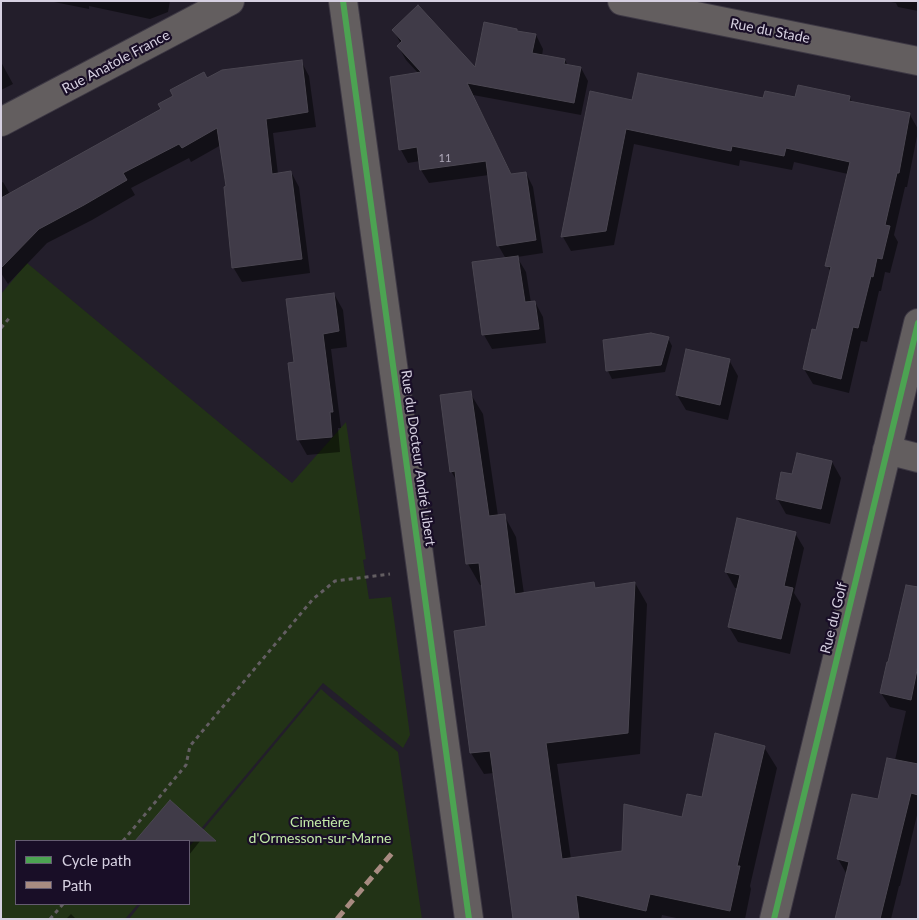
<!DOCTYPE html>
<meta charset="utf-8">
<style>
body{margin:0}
#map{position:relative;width:919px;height:920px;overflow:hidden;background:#231e2b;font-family:Lato,sans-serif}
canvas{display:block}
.frame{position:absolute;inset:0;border:2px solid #d6d0e1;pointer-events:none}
.legend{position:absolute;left:15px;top:840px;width:175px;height:65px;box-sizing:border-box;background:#190e27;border:1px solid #655c71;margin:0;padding:6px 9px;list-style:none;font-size:15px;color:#d6d0e1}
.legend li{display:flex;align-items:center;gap:10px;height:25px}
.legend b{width:25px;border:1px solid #655c71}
</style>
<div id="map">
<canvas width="919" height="920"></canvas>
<div class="frame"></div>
<ul class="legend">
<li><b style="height:6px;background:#4ca352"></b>Cycle path</li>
<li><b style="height:6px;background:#a88b81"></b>Path</li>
</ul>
</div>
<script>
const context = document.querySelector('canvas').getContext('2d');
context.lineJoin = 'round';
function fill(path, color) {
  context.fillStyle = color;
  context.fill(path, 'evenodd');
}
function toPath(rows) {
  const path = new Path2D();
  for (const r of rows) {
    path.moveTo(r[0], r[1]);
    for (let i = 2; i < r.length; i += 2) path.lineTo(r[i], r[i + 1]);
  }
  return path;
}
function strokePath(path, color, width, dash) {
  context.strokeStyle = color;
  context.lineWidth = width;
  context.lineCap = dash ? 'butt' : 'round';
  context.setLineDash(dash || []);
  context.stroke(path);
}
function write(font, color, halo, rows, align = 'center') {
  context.font = font + ' Lato,sans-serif';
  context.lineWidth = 4.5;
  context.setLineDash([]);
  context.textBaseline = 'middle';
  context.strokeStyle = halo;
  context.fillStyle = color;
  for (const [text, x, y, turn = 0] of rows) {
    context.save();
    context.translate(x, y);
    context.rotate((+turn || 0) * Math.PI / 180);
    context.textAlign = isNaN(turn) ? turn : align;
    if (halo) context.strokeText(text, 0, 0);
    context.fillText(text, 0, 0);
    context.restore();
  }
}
const green = toPath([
 [27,263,292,483,346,422,366,559,363,560,369,599,391,597,410,735,403,748,323,683,189,843,189,841,16,841,16,904,138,904,125,919,1,919,1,294],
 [321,689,330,697,398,752,422,919,129,919,141,904,189,904,189,847]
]);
const shadow = toPath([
 [49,1,170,1,168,12,150,19,89,6,89,9],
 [886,1,918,1,918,11,898,7,896,3],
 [394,31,476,70,517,32,536,35,543,49,542,56,565,60,568,66,581,68,588,81,581,115,473,95,512,175,526,173,533,187,543,253,517,257,526,272,531,303,535,302,543,317,546,343,492,349,484,335,506,259,498,245,489,175,429,183,421,170,420,161,408,163,401,150,392,78,419,74,406,60,398,46,401,44],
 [301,61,309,76,316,127,273,133,278,174,291,172,299,187,310,273,242,282,233,267,227,187,221,145,191,162,189,158,131,188,135,195,92,220,47,243,8,284,1,273,1,183,3,182,10,194,162,109,207,80],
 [1,62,13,84,1,90],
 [849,97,853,103,910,115,918,129,918,131,907,187,905,187,894,235,898,242,890,273,885,272,881,291,879,291,867,342,861,341,849,393,813,384,804,369,817,331,831,272,827,265,848,174,794,162,792,170,740,160,739,166,634,144,614,245,571,251,563,237,633,101,764,100],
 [334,294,343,310,347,347,331,349,341,428,338,428,340,452,307,455,298,439,295,363],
 [668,338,672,346,665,372,612,379,608,371,604,341],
 [729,360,738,376,728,420,686,410,677,395],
 [470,393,483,414,498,516,504,515,516,537,524,594,593,584,596,589,635,583,647,604,640,754,557,764,571,859,623,852,683,819,703,798,764,747,777,768,750,886,751,889,745,919,681,919,662,915,661,919,514,919,494,773,484,774,471,753,488,627,483,585,480,585,468,564,458,483,451,471],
 [832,462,841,478,830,524,786,514,777,498,793,475],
 [795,533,804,548,794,593,801,604,790,654,738,642,729,627,738,588,735,588,726,572],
 [918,589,918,811,900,886,899,886,891,919,837,919,846,873,838,859,879,801,895,760,906,711,890,707,881,693],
 [204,836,189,855,189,841,139,841,138,840],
 [71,914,76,919,66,919]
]);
const building = toPath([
 [418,5,475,67,484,22,517,29,517,31,536,34,532,53,565,59,564,64,581,67,574,103,467,83,511,174,526,172,536,240,497,246,486,161,420,170,417,147,399,150,390,77,421,72,397,46,402,41,392,30,418,5],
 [302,60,308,112,266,119,272,174,291,171,302,259,232,268,224,187,226,186,217,128,182,148,179,144,123,173,127,180,84,205,39,229,1,268,1,198,161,109,158,104,173,96,170,90,204,72,207,78,222,70,302,60],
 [638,73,763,98,765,91,795,97,798,85,850,96,849,101,910,113,899,173,897,173,885,225,890,226,882,259,877,258,873,277,871,276,858,328,853,327,841,379,803,369,812,329,816,330,831,267,825,266,850,162,786,148,784,156,732,146,731,151,626,129,606,231,561,237,590,91,632,100,638,73],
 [518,256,525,302,535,301,539,329,482,335,472,262,518,256],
 [334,293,339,331,323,334,333,412,330,412,332,437,297,440,288,363,294,362,286,299,334,293],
 [651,333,669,337,661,365,606,371,603,340,651,333],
 [686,349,730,359,720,405,676,395,686,349],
 [471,391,489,516,505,514,515,594,594,582,595,588,635,582,628,733,546,743,562,859,622,851,624,804,682,817,687,794,702,797,715,733,765,746,737,866,740,866,730,911,650,894,646,911,576,895,579,919,513,919,490,751,470,753,454,631,486,626,479,563,466,564,455,471,450,472,440,395,471,391],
 [797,453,832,461,821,509,776,499,781,472,792,474,797,453],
 [737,518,796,532,784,586,793,588,781,639,728,627,740,575,725,572,737,518],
 [906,585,918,587,918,665,911,700,880,693,887,662,888,662,906,585],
 [887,758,918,764,918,795,911,793,880,919,835,919,849,862,837,859,852,794,878,799,887,758],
 [170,800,216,841,135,841,170,800]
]);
const path = toPath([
 [1,328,11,316],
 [123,841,186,765,190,746,313,599,335,581,390,574],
 [50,919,63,904]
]);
const street = toPath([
 [343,1,469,919],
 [622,1,918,61],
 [1,122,230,1],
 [887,450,918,458],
 [774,919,918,323]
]);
const quiet = toPath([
 [337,919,393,852]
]);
const cycleway = toPath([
 [343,1,469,919],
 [774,919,918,323]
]);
const numberNames = [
 ["11",445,158]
];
const streetNames = [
 ["Rue du Stade",770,31,11],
 ["Rue Anatole France",116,62,-28],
 ["Rue du Docteur André Libert",418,458,82],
 ["Rue du Golf",834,618,-76]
];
const parkNames = [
 ["Cimetière",320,822],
 ["d'Ormesson-sur-Marne",320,838]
];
fill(green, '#223316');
fill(shadow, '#0007');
fill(building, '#403b48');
strokePath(building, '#4a4651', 1);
strokePath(street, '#3d3844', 30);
strokePath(path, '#635e62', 3, [4, 4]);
strokePath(street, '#635e5f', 28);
strokePath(quiet, '#a88b81', 5, [10, 5]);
strokePath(cycleway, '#4ca352', 6);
write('11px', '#b0abbb', null, numberNames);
write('14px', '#d6d0e1', '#190e27', streetNames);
write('14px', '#c3eba8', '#190e27', parkNames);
</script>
